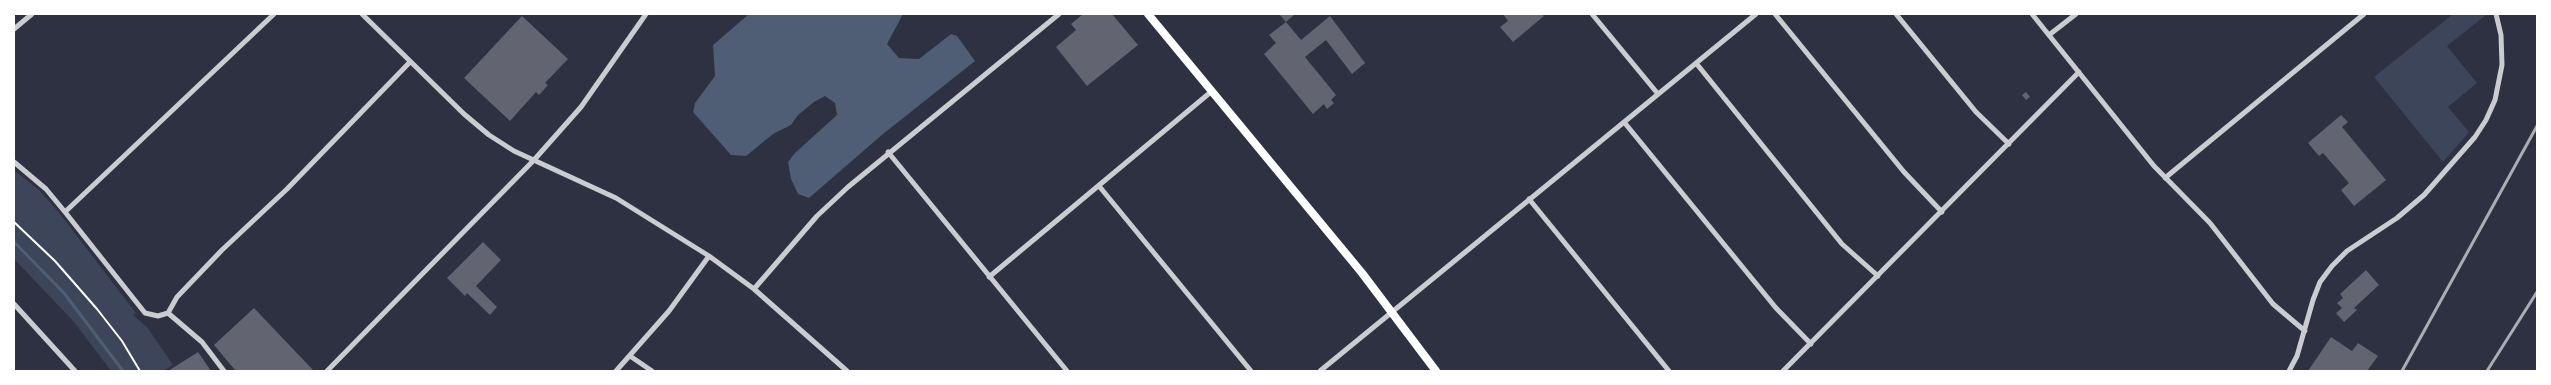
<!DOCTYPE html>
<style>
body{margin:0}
#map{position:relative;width:2551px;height:385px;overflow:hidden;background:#2d3142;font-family:Literata,serif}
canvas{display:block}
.frame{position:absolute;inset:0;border:15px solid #fff;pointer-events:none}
</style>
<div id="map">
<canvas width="2551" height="385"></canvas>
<div class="frame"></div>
</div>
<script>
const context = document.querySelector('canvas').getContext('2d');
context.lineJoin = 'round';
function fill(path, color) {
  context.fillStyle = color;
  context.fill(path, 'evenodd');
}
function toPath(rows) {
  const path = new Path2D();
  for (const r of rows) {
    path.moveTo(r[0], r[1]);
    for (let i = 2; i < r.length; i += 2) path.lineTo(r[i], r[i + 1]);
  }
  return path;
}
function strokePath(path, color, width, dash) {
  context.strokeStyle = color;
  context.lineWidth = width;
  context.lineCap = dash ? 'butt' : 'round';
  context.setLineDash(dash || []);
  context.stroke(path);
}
const green = toPath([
 [2453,14,2486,15,2447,46,2477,83,2448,107,2469,132,2443,162,2374,77],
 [14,170,40,191,61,215,136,313,133,315,147,327,173,365,163,371,111,371,74,322,14,259]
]);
const water = toPath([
 [749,14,903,14,887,44,899,58,919,59,951,34,957,36,975,61,883,134,809,198,798,194,791,179,788,162,795,153,837,115,835,103,825,96,814,102,798,115,791,125,773,134,746,156,731,155,693,112,695,103,715,76,713,45]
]);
const stream = toPath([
 [14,242,64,293,123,371]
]);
const building = toPath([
 [1083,14,1112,14,1138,45,1087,86,1056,47,1076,30,1071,24],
 [1279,14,1295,14,1286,22],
 [1503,14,1541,14,1544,16,1513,42,1500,27,1508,21],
 [522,16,568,59,545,83,548,85,539,95,536,92,510,121,464,78],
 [1330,16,1365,63,1352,74,1326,40,1305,57,1336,95,1331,100,1334,103,1327,109,1324,104,1313,114,1264,54,1276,43,1269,35,1286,22,1301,40],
 [2026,92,2030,97,2026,100,2022,95],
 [2341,115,2348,122,2342,127,2386,180,2354,206,2341,190,2349,183,2323,153,2319,156,2308,143],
 [483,242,501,260,476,286,497,307,490,315,467,293,465,296,447,278],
 [2366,270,2379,285,2354,308,2357,310,2344,322,2336,313,2342,308,2337,303,2343,298,2340,294],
 [254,308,313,370,312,371,235,370,214,345],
 [2331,337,2352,351,2358,343,2378,356,2367,371,2308,371],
 [198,352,211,371,168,371]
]);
const path = toPath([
 [14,222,55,261,97,309,122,341,140,371]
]);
const minor = toPath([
 [362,14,464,114,489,135,514,151,616,198,709,256,754,289,847,371],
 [1592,14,1658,94],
 [1775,14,1904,172,1942,212],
 [1896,14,1976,112,2009,144],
 [2032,14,2154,166,2210,223,2273,304,2305,331],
 [14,29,32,14],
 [2049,35,2076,14],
 [1696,63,1842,244,1878,276],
 [1624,122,1776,308,1811,344],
 [888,152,1067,371],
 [14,162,46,189,65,212,145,313,158,316,168,313,202,342,224,371],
 [2165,178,2364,14],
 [1099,186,1251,371],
 [1529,199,1669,371],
 [65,212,274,14],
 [989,277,1212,91],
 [754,289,817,216,848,187,1059,14],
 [14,304,75,371],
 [168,313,177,297,222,250,287,189,410,62],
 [630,356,652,371],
 [327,371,534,160,581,107,646,14],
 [616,371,669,311,709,256],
 [1320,371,1756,14],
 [1783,371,2079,72],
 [2289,371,2297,356,2313,300,2320,282,2332,266,2347,251,2397,218,2424,195,2475,137,2486,120,2495,100,2502,65,2501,35,2496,14]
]);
const secondary = toPath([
 [1148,14,1362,273,1436,371]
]);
const rail = toPath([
 [2402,371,2537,126],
 [2487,371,2537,292]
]);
fill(green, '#3c4559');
fill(water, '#4f5d75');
strokePath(stream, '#4f5d75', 3);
fill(building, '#626471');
strokePath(path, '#fff', 2);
strokePath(minor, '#caccd0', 5);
strokePath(secondary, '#fff', 8);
strokePath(rail, '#abadb3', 3);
</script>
